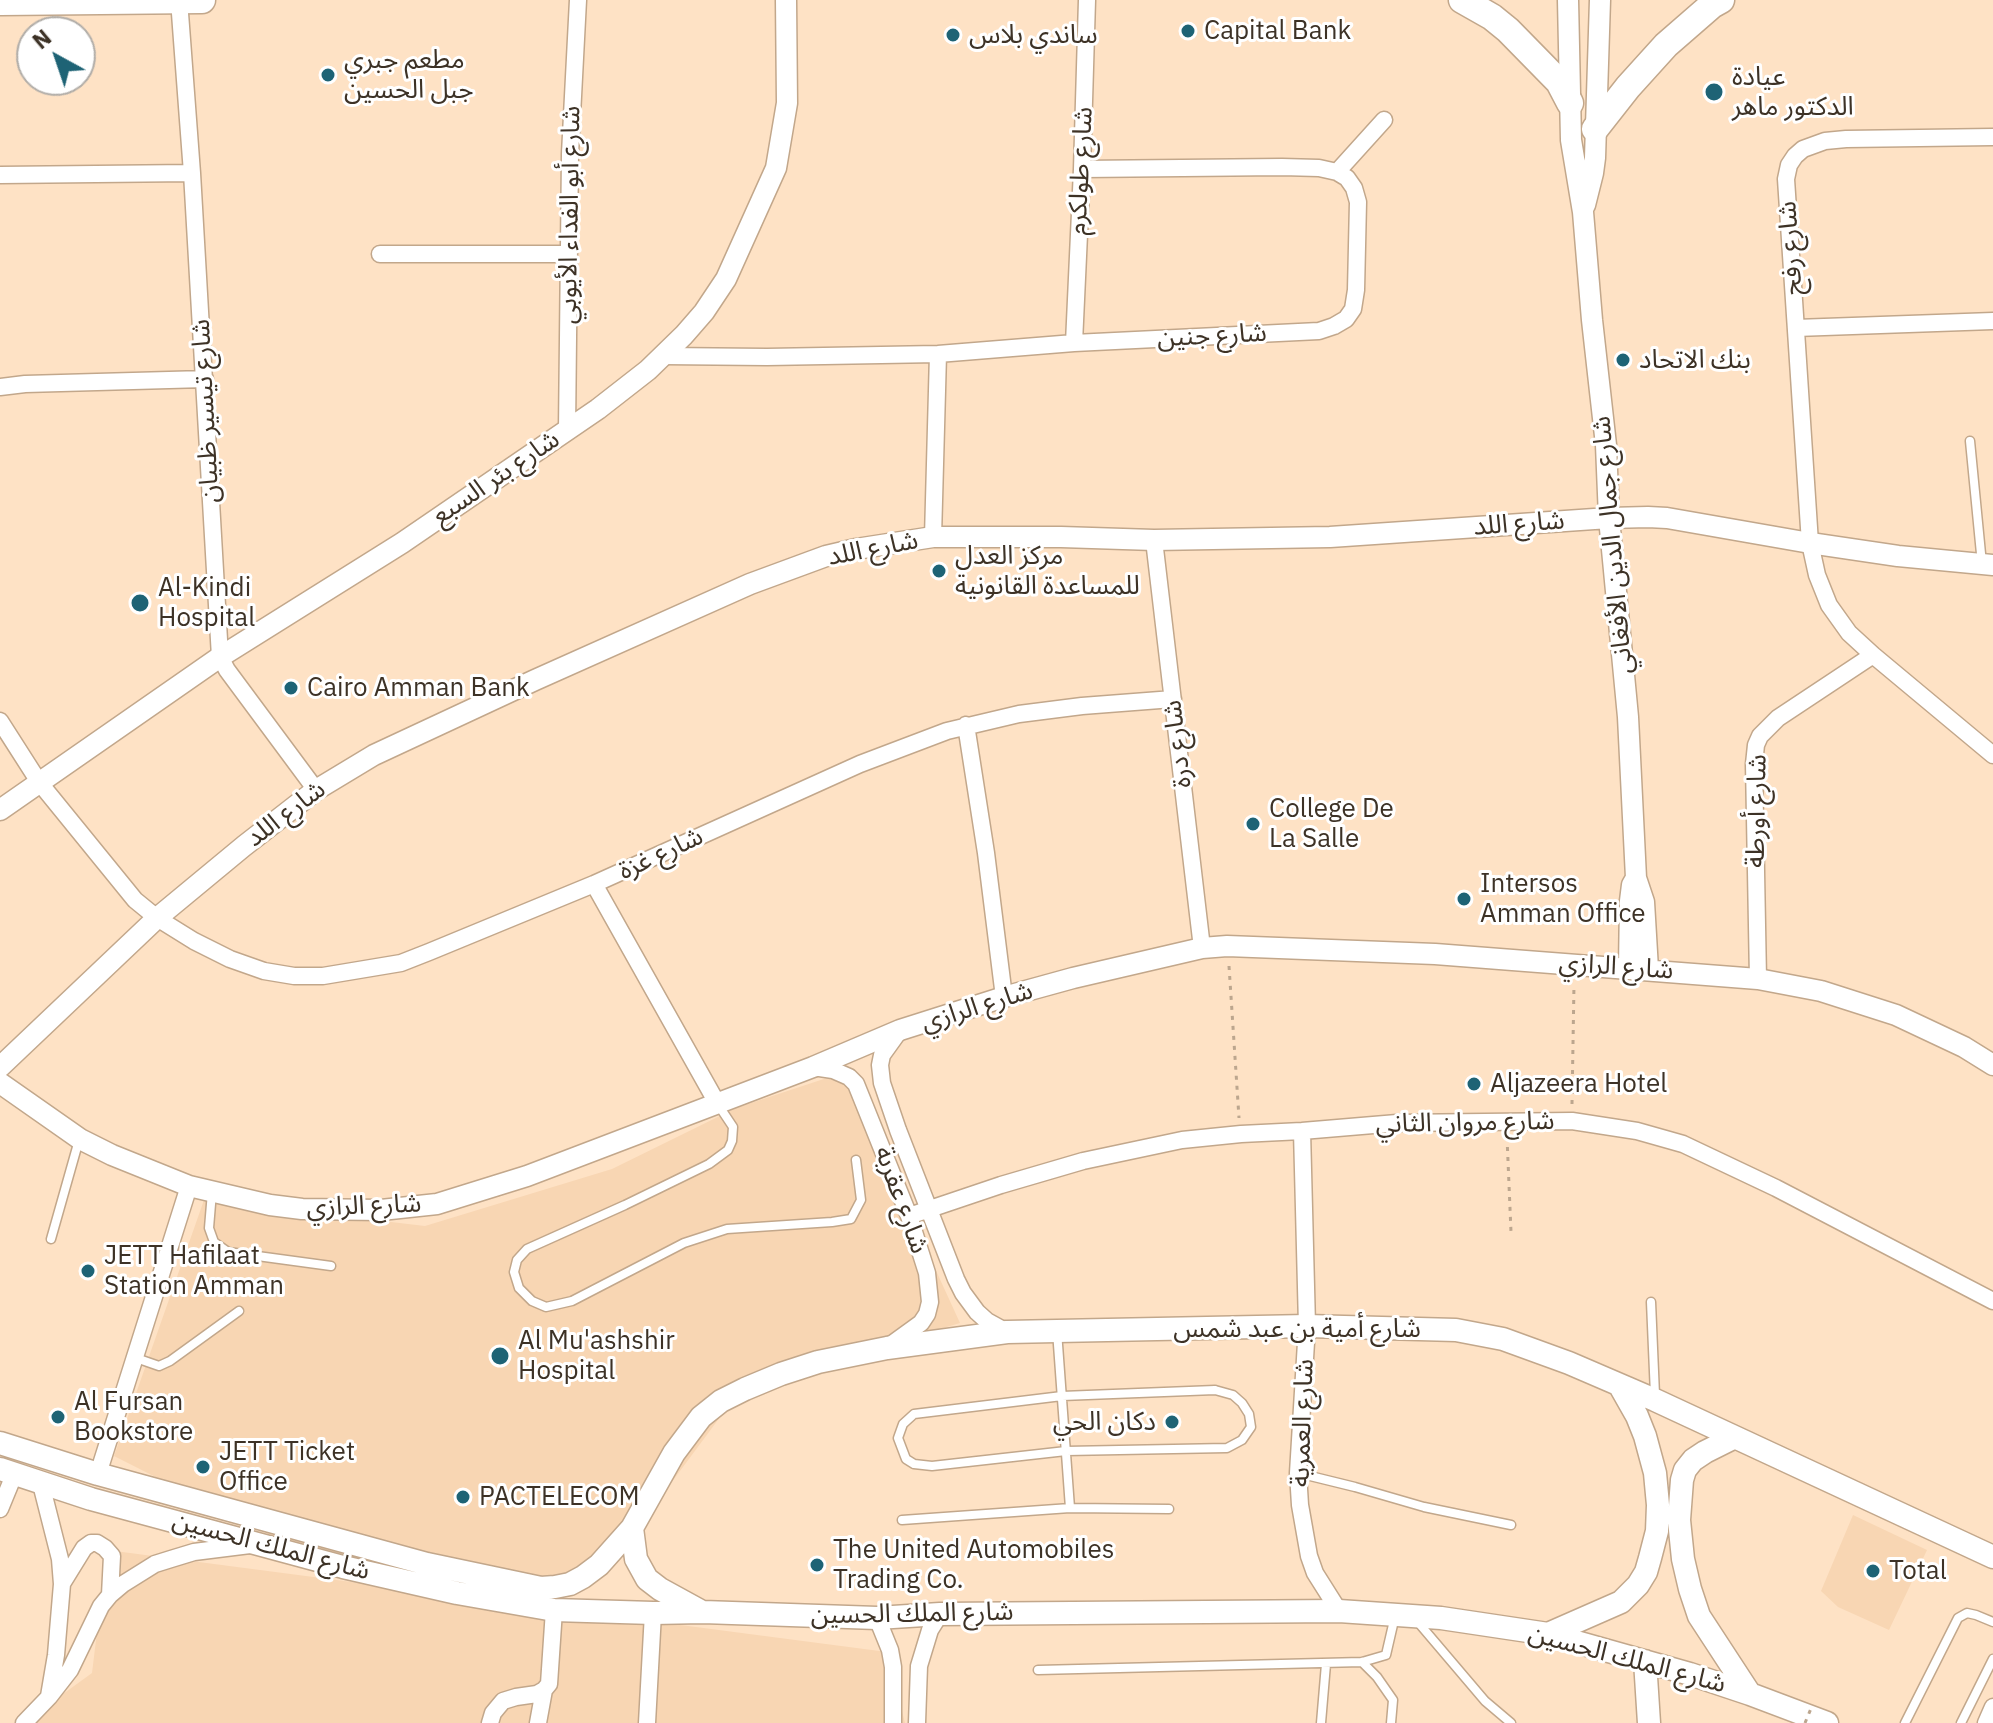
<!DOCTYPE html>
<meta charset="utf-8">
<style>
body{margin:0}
#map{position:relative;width:1993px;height:1723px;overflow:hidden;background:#fee2c5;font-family:"IBM Plex Sans",sans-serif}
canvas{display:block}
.north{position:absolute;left:16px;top:16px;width:80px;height:80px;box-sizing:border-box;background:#fff;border:2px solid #b1ada8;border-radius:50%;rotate:320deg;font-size:22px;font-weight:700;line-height:32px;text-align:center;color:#3d3226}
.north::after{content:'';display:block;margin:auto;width:28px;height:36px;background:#1e6375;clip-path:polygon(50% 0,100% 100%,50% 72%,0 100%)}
</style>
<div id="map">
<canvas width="1993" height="1723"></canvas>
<div class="north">N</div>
</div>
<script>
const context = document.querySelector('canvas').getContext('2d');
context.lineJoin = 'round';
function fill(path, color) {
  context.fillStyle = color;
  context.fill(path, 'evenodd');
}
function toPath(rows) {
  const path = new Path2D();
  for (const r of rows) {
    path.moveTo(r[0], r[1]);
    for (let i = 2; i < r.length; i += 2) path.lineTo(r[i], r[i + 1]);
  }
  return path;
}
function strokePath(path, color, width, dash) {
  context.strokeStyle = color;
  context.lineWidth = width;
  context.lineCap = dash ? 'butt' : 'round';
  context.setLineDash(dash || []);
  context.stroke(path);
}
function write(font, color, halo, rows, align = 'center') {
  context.font = font + ' "IBM Plex Sans","Noto Sans Arabic",sans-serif';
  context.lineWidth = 6;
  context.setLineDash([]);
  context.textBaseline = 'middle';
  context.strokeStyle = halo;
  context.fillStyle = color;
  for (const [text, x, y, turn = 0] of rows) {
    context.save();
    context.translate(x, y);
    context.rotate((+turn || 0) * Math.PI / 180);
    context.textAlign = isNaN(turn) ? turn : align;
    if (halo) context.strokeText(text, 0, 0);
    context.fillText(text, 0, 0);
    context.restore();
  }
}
const built = toPath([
 [845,1072,960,1323,741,1389,645,1518,555,1603,322,1561,114,1456,204,1200,425,1226,612,1169,736,1108],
 [1853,1515,1927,1550,1889,1630,1838,1607,1821,1591],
 [107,1550,887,1652,905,1723,23,1723,92,1673]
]);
const path = toPath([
 [1229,966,1239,1118],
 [1572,1104,1574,984],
 [1507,1137,1511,1232]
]);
const service = toPath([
 [1970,441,1982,564],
 [717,1103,733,1127,732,1141,728,1150,709,1164,625,1205,527,1249,517,1260,514,1272,519,1288,532,1301,546,1307,572,1301,684,1243,727,1229,832,1222,851,1219,861,1200,856,1160],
 [212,1192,209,1228,214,1242,228,1252,331,1266],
 [51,1239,79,1140],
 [1651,1302,1655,1395],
 [1057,1331,1070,1508],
 [136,1358,159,1366,170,1361,239,1311],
 [1215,1390,1233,1395,1242,1403,1249,1414,1251,1427,1242,1440,1227,1448,1066,1451,932,1466,914,1464,906,1459,898,1438,903,1424,914,1414,1062,1396,1215,1390],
 [1298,1473,1355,1487,1424,1507,1511,1525],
 [902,1520,1070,1508,1169,1509],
 [1417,1621,1485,1701,1511,1723],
 [1362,1662,1377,1677,1393,1700,1391,1723],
 [1038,1670,1362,1662,1386,1655,1395,1616],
 [1321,1723,1326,1664],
 [1905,1723,1958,1618,1967,1613,1976,1615,1993,1622],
 [1961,1723,1993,1659]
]);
const minor = toPath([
 [179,0,192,173,220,657,227,670,316,790],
 [1993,137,1846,139,1825,141,1803,149,1795,156,1789,165,1786,179,1810,543,1817,575,1829,605,1849,633,1873,655,1993,755],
 [1337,172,1384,120],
 [0,175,192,173],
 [380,254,568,254],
 [1796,328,1993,321],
 [1074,343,1082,169,1087,0],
 [663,356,767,357,938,354,1074,343,1319,331,1334,326,1346,319,1353,309,1356,290,1358,202,1354,188,1347,178,1337,172,1319,168,1282,167,1082,169],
 [0,387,25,384,205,379],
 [567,430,570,154,578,0],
 [933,537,938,354],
 [1154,540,1202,948],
 [0,721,39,782,135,900,157,918,194,941,230,959,264,971,294,976,323,976,401,963,429,952,594,884,860,764,947,731,1019,714,1082,706,1173,699],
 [966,725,986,853,1004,997],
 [594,884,717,1103],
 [1758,979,1754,764,1756,745,1760,736,1778,718,1873,655],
 [900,1030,882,1055,880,1065,882,1083,898,1130,956,1279,963,1293,977,1312,987,1321,1007,1332],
 [813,1067,833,1070,849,1077,856,1084,909,1216,927,1273,930,1302,927,1314,921,1323,892,1344],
 [1302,1131,1307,1326,1298,1473,1300,1505,1309,1556,1315,1573,1339,1611],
 [909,1216,1001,1185,1083,1161,1182,1140,1241,1134,1302,1131,1397,1123,1572,1121,1637,1131,1683,1144,1776,1188,1993,1301],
 [98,1474,189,1186],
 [41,1484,60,1559,62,1584,56,1655,49,1696],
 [0,1509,14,1475],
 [63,1582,84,1548,91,1543,97,1543,105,1548,112,1556,110,1595],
 [877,1618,890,1650,893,1667,893,1723],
 [24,1723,49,1697,70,1670,101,1606,110,1595,123,1584,155,1564,171,1559,194,1552,250,1545],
 [490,1723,493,1713,503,1701,516,1697,537,1694,544,1690,549,1684,554,1610],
 [538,1723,544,1690],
 [647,1723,653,1613],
 [917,1723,919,1666,930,1630,940,1614],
 [1986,1723,1993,1707]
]);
const tertiary = toPath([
 [1568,0,1571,140,1583,212,1592,320,1606,445,1609,518,1628,717,1636,878,1644,902,1648,969],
 [1585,205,1593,173,1595,158,1600,0],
 [0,810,220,657,402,543,598,409,648,370,684,335,704,312,726,279,776,168,787,103,786,0],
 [1629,968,1630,901,1632,885,1636,878],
 [0,1067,157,918,244,846,316,790,374,755,535,680,750,584,826,556,856,549,933,537,1061,537,1154,540,1330,537,1609,518,1648,517,1667,518,1810,543,1898,556,1993,565],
 [0,1083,80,1139,112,1155,189,1186,270,1205,302,1209,381,1210,437,1204,527,1176,813,1067,900,1030,1004,997,1073,978,1202,948,1227,946,1435,954,1758,979,1821,991,1896,1015,1964,1047,1993,1065]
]);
const secondary = toPath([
 [1733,1438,1705,1452,1693,1460,1685,1470,1682,1480,1679,1520,1683,1559,1690,1589,1699,1616,1750,1694],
 [0,1443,98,1474,427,1564,541,1588,555,1587,570,1584,583,1577,599,1565,632,1528,674,1453,701,1417,721,1401,745,1389,781,1374,818,1362,887,1348,1007,1332,1307,1326,1456,1330,1503,1339,1569,1363,1655,1400,1993,1557],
 [0,1469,91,1499,343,1567,457,1593,554,1610,653,1613,703,1612,877,1618,940,1614,1339,1611,1441,1618,1548,1634,1690,1674,1750,1694,1827,1723],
 [632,1528,636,1559,647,1579,660,1589,702,1612],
 [1548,1634,1621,1602,1638,1585,1646,1572,1650,1558,1657,1531,1658,1505,1655,1473,1645,1436,1637,1416,1620,1386],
 [1645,1661,1649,1723]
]);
const primary = toPath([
 [1462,0,1492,17,1508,30,1559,82,1570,103],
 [0,2,202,0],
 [1595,129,1628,87,1666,45,1712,5,1721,0]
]);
const pathBridge = toPath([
 [1805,1723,1812,1706]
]);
const markers = [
 [1188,31,8,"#1e6375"],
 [953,35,8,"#1e6375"],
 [328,75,8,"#1e6375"],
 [1714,92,10,"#1e6375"],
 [1623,360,8,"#1e6375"],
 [939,571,8,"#1e6375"],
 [140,603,10,"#1e6375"],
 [291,688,8,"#1e6375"],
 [1253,824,8,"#1e6375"],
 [1464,899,8,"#1e6375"],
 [1474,1084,8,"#1e6375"],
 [88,1271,8,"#1e6375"],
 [500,1356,10,"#1e6375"],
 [58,1417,8,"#1e6375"],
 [1172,1422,8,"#1e6375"],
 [203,1467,8,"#1e6375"],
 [463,1497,8,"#1e6375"],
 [817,1565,8,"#1e6375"],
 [1873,1571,8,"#1e6375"]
];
const poiNames = [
 ["Capital Bank",1204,31],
 ["ساندي بلاس",969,35],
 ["مطعم جبري",344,60],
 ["جبل الحسين",344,90],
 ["عيادة",1732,77],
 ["الدكتور ماهر",1732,107],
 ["بنك الاتحاد",1639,360],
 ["مركز العدل",955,556],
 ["للمساعدة القانونية",955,586],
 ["Al-Kindi",158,588],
 ["Hospital",158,618],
 ["Cairo Amman Bank",307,688],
 ["College De",1269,809],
 ["La Salle",1269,839],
 ["Intersos",1480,884],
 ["Amman Office",1480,914],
 ["Aljazeera Hotel",1490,1084],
 ["JETT Hafilaat",104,1256],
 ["Station Amman",104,1286],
 ["Al Mu'ashshir",518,1341],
 ["Hospital",518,1371],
 ["Al Fursan",74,1402],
 ["Bookstore",74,1432],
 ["دكان الحي",1156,1422,"right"],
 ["JETT Ticket",219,1452],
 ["Office",219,1482],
 ["PACTELECOM",479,1497],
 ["The United Automobiles",833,1550],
 ["Trading Co.",833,1580],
 ["Total",1889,1571]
];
const streetNames = [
 ["شارع طولكرم",1081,171,-87],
 ["شارع أبو الفداء الأيوبي",570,215,-89],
 ["شارع رفح",1791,248,-94],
 ["شارع جنين",1212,336,-3],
 ["شارع تيسير ظبيان",206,411,-93],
 ["شارع بئر السبع",496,478,-34],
 ["شارع اللد",1519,524,-4],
 ["شارع جمال الدين الأفغاني",1613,545,-95],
 ["شارع اللد",873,549,-11],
 ["شارع درة",1178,744,-97],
 ["شارع أورطة",1757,811,-89],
 ["شارع اللد",286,814,-37],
 ["شارع غزة",661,854,-25],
 ["شارع الرازي",1616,967,4],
 ["شارع الرازي",977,1007,-17],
 ["شارع مروان الثاني",1465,1123,-1],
 ["شارع عقربة",901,1200,70],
 ["شارع الرازي",364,1206,-2],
 ["شارع أمية بن عبد شمس",1297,1329],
 ["شارع العمرية",1303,1423,-88],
 ["شارع الملك الحسين",271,1546,15],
 ["شارع الملك الحسين",912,1614,-1],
 ["شارع الملك الحسين",1627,1659,15]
];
fill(built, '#f8d6b3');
strokePath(service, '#c2a78b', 11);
strokePath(minor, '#c2a78b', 19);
strokePath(tertiary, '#c2a78b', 23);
strokePath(secondary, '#c2a78b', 25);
strokePath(primary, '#c2a78b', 29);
strokePath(path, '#bca68e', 3, [4, 6]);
strokePath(service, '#fff', 8);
strokePath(minor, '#fff', 16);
strokePath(tertiary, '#fff', 20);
strokePath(secondary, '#fff', 22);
strokePath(primary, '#fff', 26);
strokePath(pathBridge, '#bca68e', 3, [4, 6]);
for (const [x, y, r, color] of markers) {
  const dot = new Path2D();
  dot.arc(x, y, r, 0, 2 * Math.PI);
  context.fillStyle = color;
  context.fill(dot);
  strokePath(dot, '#fff', 3);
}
write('26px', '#3d3226', '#fff', poiNames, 'left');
write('26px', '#3d3226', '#fff', streetNames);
</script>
